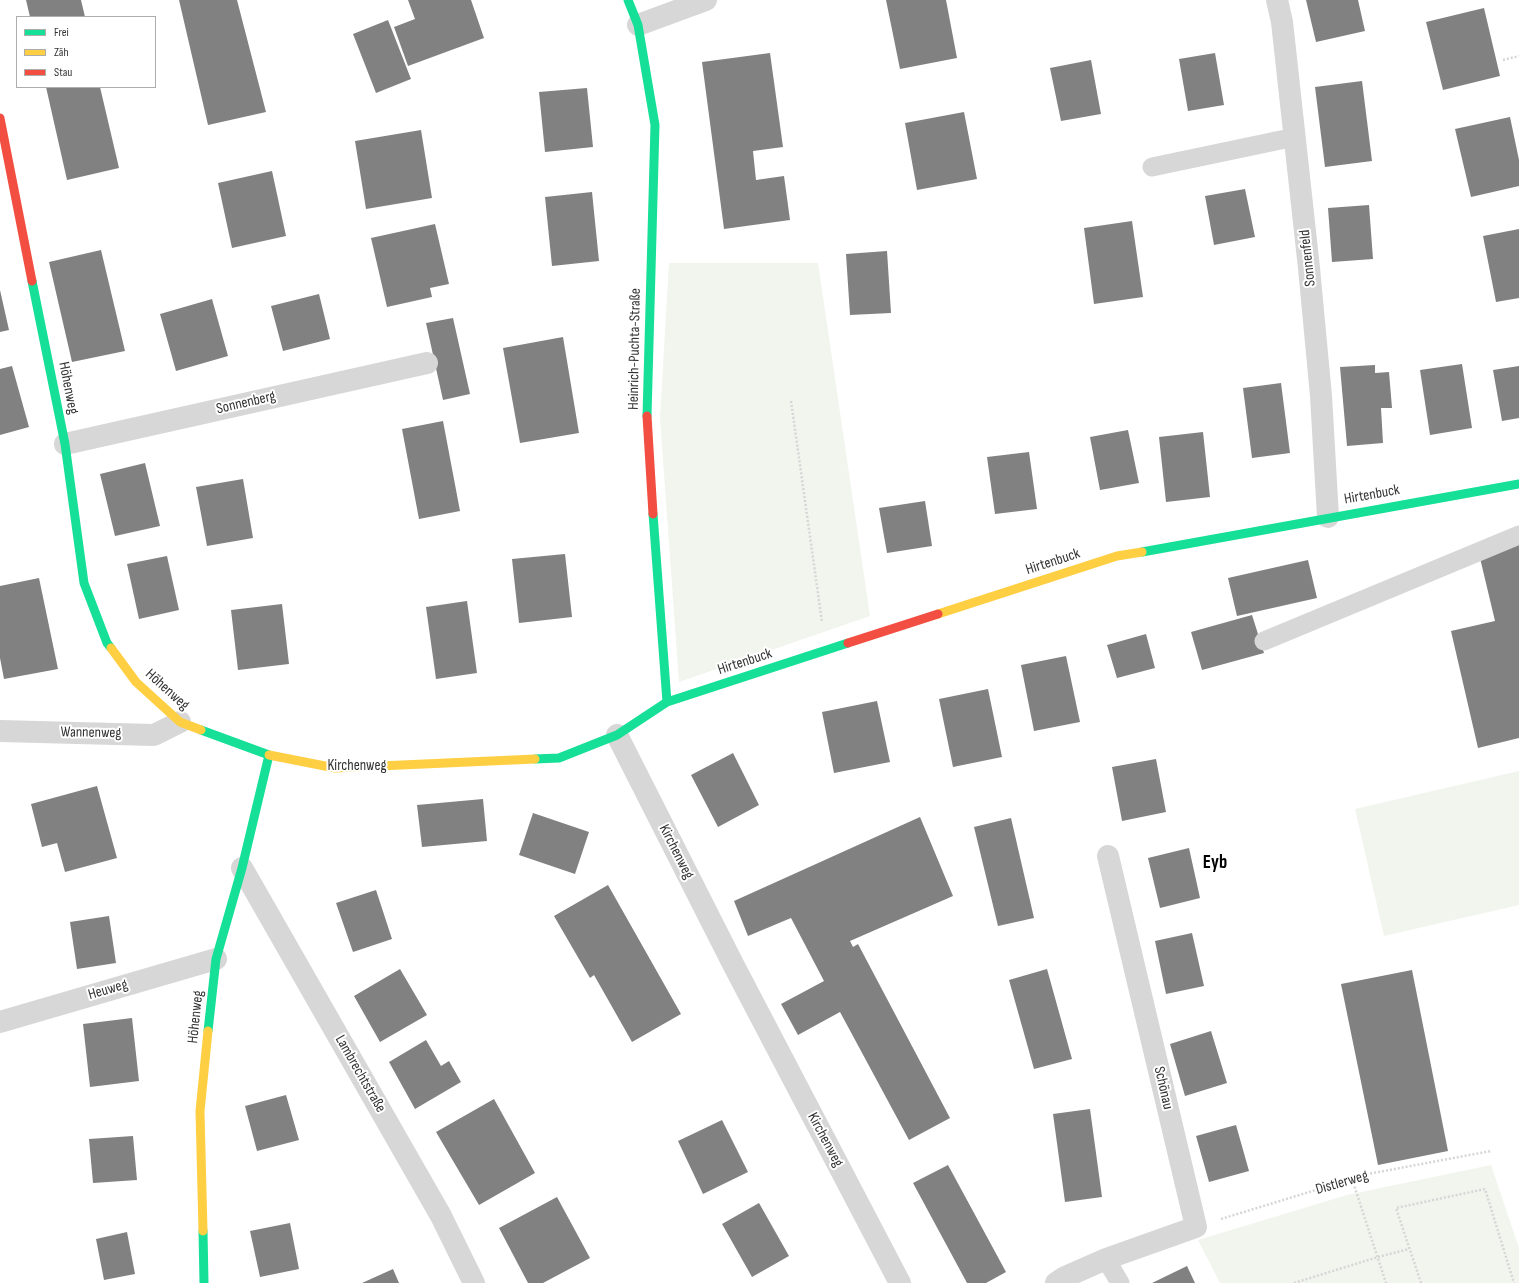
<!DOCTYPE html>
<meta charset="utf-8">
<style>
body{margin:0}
#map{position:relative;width:1519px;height:1283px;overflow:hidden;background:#fff;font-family:"Sofia Sans Condensed",sans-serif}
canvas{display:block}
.legend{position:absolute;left:16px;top:16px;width:140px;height:72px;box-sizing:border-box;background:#fff;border:1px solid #adadad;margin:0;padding:5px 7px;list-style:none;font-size:12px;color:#333}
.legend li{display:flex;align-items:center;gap:8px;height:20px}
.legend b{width:20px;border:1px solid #adadad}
</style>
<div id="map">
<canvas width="1519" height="1283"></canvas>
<ul class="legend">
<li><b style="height:5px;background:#16e098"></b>Frei</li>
<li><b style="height:5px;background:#ffcf43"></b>Zäh</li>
<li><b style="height:5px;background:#f24e42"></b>Stau</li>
</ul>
</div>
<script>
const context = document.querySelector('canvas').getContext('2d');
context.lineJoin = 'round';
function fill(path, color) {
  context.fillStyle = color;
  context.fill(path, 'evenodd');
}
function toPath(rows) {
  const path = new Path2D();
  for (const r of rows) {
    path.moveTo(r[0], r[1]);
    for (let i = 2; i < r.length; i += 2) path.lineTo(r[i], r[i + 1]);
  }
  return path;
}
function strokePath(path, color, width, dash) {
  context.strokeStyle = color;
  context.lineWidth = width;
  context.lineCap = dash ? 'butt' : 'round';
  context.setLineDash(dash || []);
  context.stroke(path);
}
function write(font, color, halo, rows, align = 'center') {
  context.font = font + ' "Sofia Sans Condensed",sans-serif';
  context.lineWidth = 4;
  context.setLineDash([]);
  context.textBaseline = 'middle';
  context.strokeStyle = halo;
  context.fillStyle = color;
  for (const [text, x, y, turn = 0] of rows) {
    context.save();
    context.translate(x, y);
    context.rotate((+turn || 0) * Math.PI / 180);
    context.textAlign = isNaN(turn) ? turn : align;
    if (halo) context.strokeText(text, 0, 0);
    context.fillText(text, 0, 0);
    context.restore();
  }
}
const green = toPath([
 [669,263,818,263,870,616,679,682,660,418],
 [1519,771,1519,905,1384,936,1355,809],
 [1491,1165,1519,1248,1519,1283,1220,1283,1198,1240,1347,1195]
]);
const building = toPath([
 [26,0,81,0,85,17,30,17],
 [179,0,237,0,266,112,208,125],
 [408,0,471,0,484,38,408,66,394,27,415,19],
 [886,0,946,0,957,58,900,69],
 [1306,0,1358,0,1365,31,1316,42],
 [1484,8,1500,76,1443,90,1426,22],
 [388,20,411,79,376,93,353,34],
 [770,53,783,147,753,151,756,180,784,176,790,220,724,229,702,62],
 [1215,53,1224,105,1188,111,1179,59],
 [1091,60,1101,114,1061,121,1050,68],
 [1362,81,1372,161,1325,167,1315,87],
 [46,87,100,87,119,168,67,180],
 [587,88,593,147,545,152,539,92],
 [964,112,977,179,917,190,905,123],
 [1510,117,1519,160,1519,186,1471,197,1455,129],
 [421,130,432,198,366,209,355,141],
 [272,171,286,236,232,248,218,183],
 [1245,189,1255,237,1214,245,1205,196],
 [592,192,599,261,552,266,545,197],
 [1369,205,1373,259,1332,262,1328,208],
 [1132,221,1143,297,1094,304,1084,228],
 [435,224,449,284,430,288,432,297,387,307,371,238],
 [1519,229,1519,298,1496,302,1483,236],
 [101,250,125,351,72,362,49,262],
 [887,251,891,313,850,315,846,254],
 [0,290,9,330,0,332],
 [319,294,330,339,283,351,271,306],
 [212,299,228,356,176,371,160,314],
 [453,318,470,394,443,400,426,323],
 [563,337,579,433,520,443,503,348],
 [1462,364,1472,428,1430,435,1420,370],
 [1375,365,1375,373,1389,372,1392,408,1381,408,1383,443,1347,446,1340,367],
 [12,366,29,427,0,435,0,369],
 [1519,366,1519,418,1502,421,1493,370],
 [1281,383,1290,453,1252,458,1243,388],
 [443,421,460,511,419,519,402,429],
 [1128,430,1139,483,1100,490,1090,437],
 [1203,432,1210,497,1166,502,1159,437],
 [1029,452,1037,509,995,514,987,457],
 [145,463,160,526,115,536,100,474],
 [243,479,253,538,207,546,196,487],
 [925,501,932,546,887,553,879,508],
 [1519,543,1519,738,1478,748,1451,631,1495,621,1480,558],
 [565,554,572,617,519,623,512,559],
 [167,556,179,610,139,619,127,564],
 [1308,560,1317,598,1237,616,1228,578],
 [39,578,58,669,4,679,0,658,0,586],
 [467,601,477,673,436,679,426,607],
 [282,604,289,664,238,670,231,610],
 [1252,615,1264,653,1202,670,1191,632],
 [1146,634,1155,668,1117,678,1107,645],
 [1066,656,1080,722,1034,731,1021,665],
 [988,689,1002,757,953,767,939,699],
 [877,701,890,762,834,773,822,712],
 [733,753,759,805,718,827,691,775],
 [1156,759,1166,812,1122,821,1112,767],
 [97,786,117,858,65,872,57,843,42,847,31,804],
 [483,799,487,841,422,847,417,805],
 [533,813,589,832,575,874,519,855],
 [920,817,953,896,850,941,853,947,858,944,950,1118,909,1140,840,1012,798,1035,781,1004,824,981,791,918,748,936,734,901],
 [1011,818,1034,918,998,926,974,827],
 [1189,848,1200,898,1160,908,1148,858],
 [608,885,681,1014,632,1042,594,975,590,978,554,916],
 [376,890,392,939,353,952,336,903],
 [109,916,116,963,77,969,70,922],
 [1192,933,1204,986,1166,994,1155,941],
 [400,969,427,1015,380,1042,354,996],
 [1047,969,1072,1059,1034,1069,1009,980],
 [1412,970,1448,1151,1378,1165,1341,984],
 [132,1018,139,1081,90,1087,83,1024],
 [1211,1031,1227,1083,1185,1096,1170,1044],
 [426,1040,441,1066,449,1061,461,1082,415,1109,389,1062],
 [286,1095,299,1140,257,1151,245,1106],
 [494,1099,535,1173,479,1205,436,1132],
 [1090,1109,1102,1197,1065,1202,1053,1114],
 [722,1120,748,1172,703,1194,678,1141],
 [1236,1125,1249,1171,1209,1182,1196,1136],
 [133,1136,137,1180,93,1183,89,1139],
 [948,1165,1006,1272,986,1283,967,1283,913,1183],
 [557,1197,590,1258,543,1283,528,1283,499,1228],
 [759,1203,789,1256,752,1277,722,1224],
 [290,1223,299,1269,260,1277,250,1231],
 [127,1232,135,1274,104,1280,96,1239],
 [1187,1266,1195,1283,1152,1283],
 [393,1269,399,1283,362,1283]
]);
const path = toPath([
 [1503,60,1519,56],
 [791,401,822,622],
 [1352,1179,1386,1283],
 [1221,1219,1368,1174,1491,1151],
 [1294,1283,1378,1257,1409,1249],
 [1421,1283,1396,1208,1485,1189,1514,1283]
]);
const lane = toPath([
 [1152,167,1295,137],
 [1264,641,1519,535],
 [1106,1259,1120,1283]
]);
const street = toPath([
 [1277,0,1282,22,1309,268,1321,396,1328,517],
 [638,25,706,0],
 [65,444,427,363],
 [0,731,154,735,180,722],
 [617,735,733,964,900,1283],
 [242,868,441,1216,474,1283],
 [0,1022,216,959],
 [1056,1283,1065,1277,1106,1259,1196,1227,1108,856]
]);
const fast = toPath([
 [628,0,638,25,655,125,647,416],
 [32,281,65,444,84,583,107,643,111,648],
 [653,514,667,702],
 [1142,552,1519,484],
 [201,730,269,755,242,868,216,959,208,1031],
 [535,759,559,758,617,735,667,702,848,643],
 [203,1231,204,1283]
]);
const slow = toPath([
 [938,614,1117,556,1142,552],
 [111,648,136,682,180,722,201,730],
 [269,755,335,768,535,759],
 [203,1231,200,1111,208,1031]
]);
const jam = toPath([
 [0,118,32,281],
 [647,416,653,514],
 [848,643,938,614]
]);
const streetNames = [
 ["Sonnenfeld",1308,258,-96],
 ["Heinrich-Puchta-Straße",635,349,-89],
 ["Höhenweg",68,388,79],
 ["Sonnenberg",246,403,-13],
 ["Hirtenbuck",1372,495,-10],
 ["Hirtenbuck",1053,562,-18],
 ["Hirtenbuck",745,662,-18],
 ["Höhenweg",167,690,42],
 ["Wannenweg",91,733,1],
 ["Kirchenweg",357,766],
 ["Kirchenweg",676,852,63],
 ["Heuweg",108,990,-16],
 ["Höhenweg",196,1017,-84],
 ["Lambrechtstraße",360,1074,60],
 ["Schönau",1163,1088,77],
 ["Kirchenweg",825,1140,62],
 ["Distlerweg",1342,1183,-16]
];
const districtNames = [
 ["Eyb",1215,863]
];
fill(green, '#f1f5ed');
fill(building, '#818181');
strokePath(path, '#d6d6d6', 2.5, [2, 2]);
strokePath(lane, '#d7d7d7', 19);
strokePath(street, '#d7d7d7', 22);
strokePath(fast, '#16e098', 9);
strokePath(slow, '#ffcf43', 9);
strokePath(jam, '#f24e42', 9);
write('15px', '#333', '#fff', streetNames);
write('bold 19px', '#000', '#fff', districtNames);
</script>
